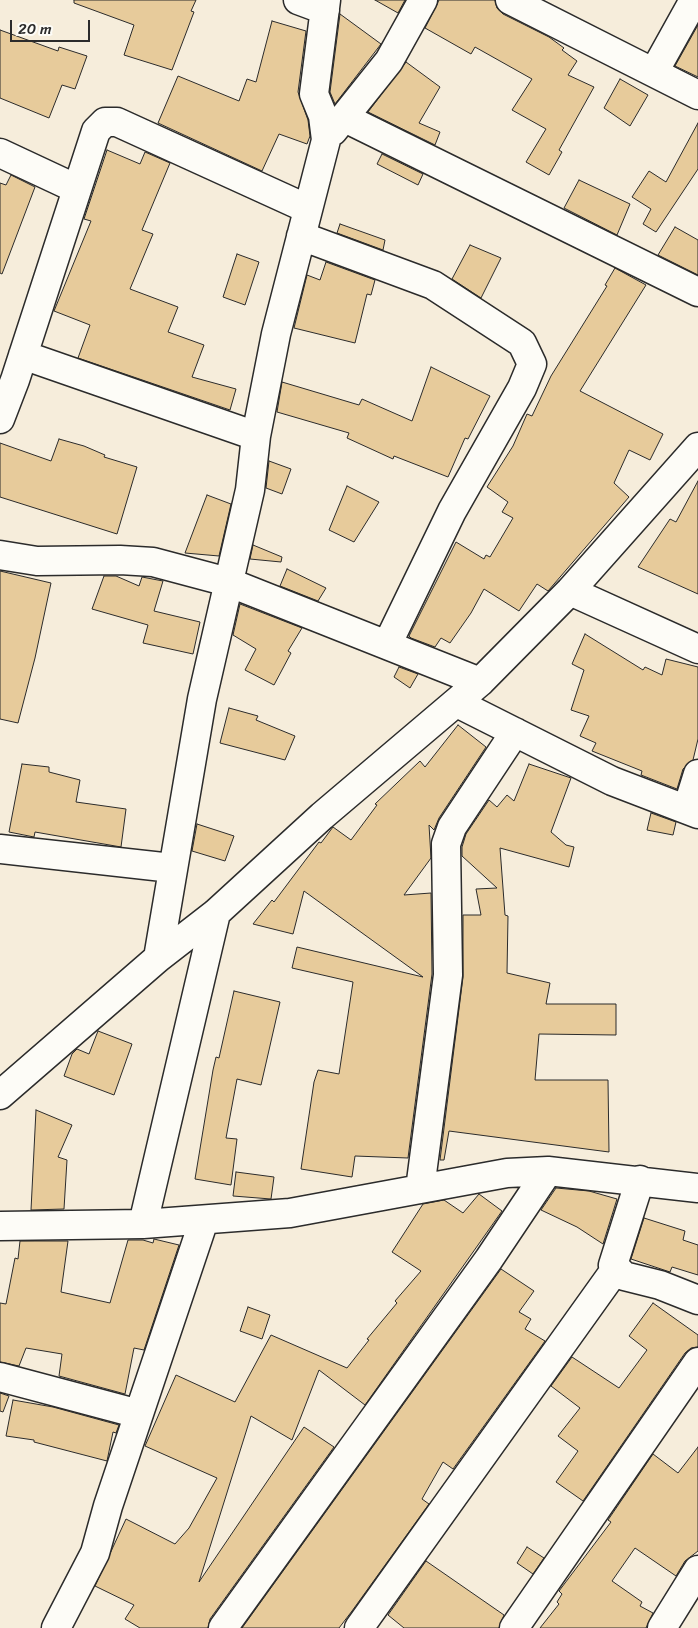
<!DOCTYPE html>
<style>
body{margin:0}
#map{position:relative;width:698px;height:1628px;overflow:hidden;background:#f6eddb;font-family:Sriracha,sans-serif}
canvas{display:block}
.scale{position:absolute;left:10px;top:20px;width:80px;height:22px;box-sizing:border-box;border:2px solid #2b2b2b;border-top:0;padding-left:6px;font-size:15px;line-height:18px;white-space:nowrap;color:#2b2b2b;-webkit-text-stroke:4px #fdfcf7;paint-order:stroke}
</style>
<div id="map">
<canvas width="698" height="1628"></canvas>
<div class="scale">20 m</div>
</div>
<script>
const context = document.querySelector('canvas').getContext('2d');
context.lineJoin = 'round';
function fill(path, color) {
  context.fillStyle = color;
  context.fill(path, 'evenodd');
}
function toPath(rows) {
  const path = new Path2D();
  for (const r of rows) {
    path.moveTo(r[0], r[1]);
    for (let i = 2; i < r.length; i += 2) path.lineTo(r[i], r[i + 1]);
  }
  return path;
}
function strokePath(path, color, width, dash) {
  context.strokeStyle = color;
  context.lineWidth = width;
  context.lineCap = dash ? 'butt' : 'round';
  context.setLineDash(dash || []);
  context.stroke(path);
}
const building = toPath([
 [74,0,196,0,191,11,194,12,172,70,124,55,134,25,74,3,74,0],
 [375,0,405,0,398,13,375,0],
 [439,0,495,0,497,8,503,14,549,37,564,48,562,50,577,61,568,75,594,87,559,150,562,152,549,175,526,162,546,129,512,110,532,79,475,47,471,54,425,28,439,0],
 [340,14,381,44,335,104,330,92,340,14],
 [272,21,306,31,298,92,308,120,310,136,307,144,279,134,262,171,158,123,178,76,239,101,247,79,256,82,272,21],
 [698,25,698,77,675,66,698,25],
 [0,30,58,51,59,47,87,56,75,89,62,85,49,118,0,98,0,30],
 [406,62,440,87,419,123,440,132,435,145,368,112,406,62],
 [620,79,648,95,630,126,604,108,620,79],
 [698,123,698,169,656,232,643,224,651,209,632,197,649,171,666,182,698,123],
 [107,150,140,164,145,152,170,163,142,230,153,234,130,289,178,307,168,332,204,345,192,377,236,389,230,410,78,358,90,325,54,311,91,221,84,219,107,150],
 [382,154,423,174,418,185,377,164,382,154],
 [11,175,35,187,2,274,0,273,0,183,6,185,11,175],
 [579,180,630,204,617,235,564,208,579,180],
 [340,224,385,240,383,250,337,233,340,224],
 [675,227,698,240,698,275,658,255,675,227],
 [470,245,501,258,481,298,452,279,470,245],
 [237,254,259,262,245,305,223,297,237,254],
 [326,262,375,280,371,295,367,294,355,343,294,328,307,275,320,280,326,262],
 [615,268,646,285,580,391,663,434,650,460,629,450,614,483,629,497,548,591,537,584,519,611,484,589,471,613,450,643,441,638,435,647,411,638,409,636,456,542,484,559,486,555,490,557,513,518,502,512,508,502,487,487,513,446,527,414,532,416,551,376,607,286,605,285,615,268],
 [431,367,490,396,468,439,465,438,448,477,394,456,393,459,347,438,349,433,277,412,282,382,359,405,362,399,412,421,431,367],
 [59,439,84,446,105,455,104,457,137,467,117,534,0,497,0,443,51,461,59,439],
 [269,461,291,469,282,494,266,488,269,461],
 [698,481,698,594,638,567,670,519,676,522,698,481],
 [347,486,379,502,354,542,329,530,347,486],
 [207,495,231,504,219,556,185,553,207,495],
 [253,545,282,557,281,562,250,559,253,545],
 [287,569,326,588,318,601,280,586,287,569],
 [0,571,51,583,35,658,18,723,0,719,0,571],
 [104,576,116,576,139,586,142,577,163,581,154,611,200,622,193,654,143,643,148,625,92,609,104,576],
 [240,604,302,628,288,651,291,653,274,685,245,670,256,649,233,635,240,604],
 [585,634,643,670,645,667,662,675,666,659,698,667,698,739,693,760,683,769,677,789,641,775,642,771,592,751,596,743,580,736,589,716,571,710,584,670,572,664,585,634],
 [399,667,418,674,410,688,394,677,399,667],
 [229,708,258,716,256,720,295,736,285,760,220,743,229,708],
 [458,725,486,747,439,818,434,830,429,825,431,858,404,895,431,893,432,974,408,1158,355,1156,352,1177,301,1169,314,1082,318,1070,339,1074,353,982,292,968,297,947,423,977,304,891,293,934,253,924,272,900,274,902,319,842,321,843,333,827,351,840,377,805,375,804,420,761,425,767,458,725],
 [22,764,49,767,49,772,80,780,76,802,126,809,121,847,35,832,34,837,9,832,22,764],
 [529,764,571,778,551,832,566,845,574,847,569,867,500,848,505,915,508,916,507,973,550,983,546,1004,616,1004,616,1035,539,1034,535,1080,608,1080,609,1152,449,1131,444,1160,440,1160,463,977,463,915,481,915,476,889,497,888,462,856,462,847,466,834,489,800,497,807,507,795,514,801,529,764],
 [651,813,676,822,673,835,647,830,651,813],
 [197,824,234,836,225,861,192,851,197,824],
 [234,991,280,1002,261,1085,237,1079,226,1138,237,1139,231,1185,195,1179,213,1070,216,1057,219,1058,234,991],
 [98,1031,132,1044,114,1095,64,1076,72,1054,77,1049,89,1054,98,1031],
 [36,1110,72,1125,58,1157,67,1160,64,1209,31,1210,36,1110],
 [236,1172,274,1177,271,1199,233,1196,236,1172],
 [556,1188,589,1191,617,1199,603,1244,577,1227,541,1210,556,1188],
 [479,1194,502,1211,365,1405,319,1370,292,1440,251,1416,199,1582,304,1427,334,1447,210,1619,208,1628,140,1628,125,1619,134,1605,95,1586,126,1519,175,1544,189,1528,217,1478,145,1446,176,1375,235,1402,271,1335,347,1368,369,1340,367,1339,397,1303,395,1301,421,1271,392,1252,423,1204,444,1200,463,1213,479,1194],
 [644,1218,685,1231,683,1240,698,1245,698,1275,672,1267,670,1272,631,1259,644,1218],
 [154,1239,179,1245,144,1350,134,1348,125,1394,59,1376,62,1354,26,1348,19,1366,0,1362,0,1303,6,1304,15,1258,18,1259,20,1241,68,1241,61,1292,110,1303,128,1240,143,1240,153,1243,154,1239],
 [501,1269,534,1291,519,1312,531,1319,525,1329,545,1341,453,1469,443,1462,422,1499,429,1504,352,1611,339,1628,242,1628,501,1269],
 [653,1303,698,1335,698,1347,691,1348,685,1353,583,1501,556,1482,578,1451,558,1436,580,1408,551,1386,572,1357,619,1388,647,1350,629,1336,653,1303],
 [248,1307,270,1315,262,1339,240,1331,248,1307],
 [0,1393,9,1396,3,1412,0,1411,0,1393],
 [13,1400,53,1407,119,1425,116,1433,113,1432,107,1461,34,1442,34,1440,6,1436,13,1400],
 [698,1447,698,1551,685,1561,676,1576,635,1548,612,1581,642,1602,640,1606,653,1613,646,1628,540,1628,559,1604,557,1602,562,1594,559,1591,611,1522,608,1520,653,1454,678,1473,698,1447],
 [527,1547,544,1558,533,1574,517,1563,527,1547],
 [426,1561,504,1615,499,1628,404,1628,388,1615,426,1561]
]);
const minor = toPath([
 [298,0,325,10],
 [510,0,698,95],
 [654,72,694,0],
 [345,118,698,292],
 [333,131,389,61,423,0],
 [0,153,77,189],
 [301,236,433,285,522,343,532,364,522,388,452,511,387,645],
 [23,355,256,436],
 [0,419,15,380,96,131,105,122,117,122,308,209],
 [0,555,37,561,120,560,153,562,228,582,480,682],
 [570,591,698,649],
 [457,703,612,781,698,814],
 [687,809,698,774],
 [0,849,172,868],
 [158,958,202,699,250,490,256,436,276,334,326,140,323,116,314,94,326,0],
 [0,1095,158,958,216,913,322,816,480,682,570,591,698,447],
 [640,1180,613,1265,624,1276,660,1285,698,1300],
 [420,1189,448,975,446,844,452,827,515,732],
 [143,1224,216,913],
 [0,1226,143,1224,290,1213,507,1173,548,1171,698,1188],
 [0,1377,139,1414],
 [56,1628,95,1553,108,1506,204,1220],
 [223,1628,489,1259,548,1171],
 [359,1628,615,1270],
 [514,1628,698,1362],
 [662,1628,698,1570]
]);
fill(building, '#e7cb9b');
strokePath(building, '#2b2b2b', 1);
strokePath(minor, '#2b2b2b', 31);
strokePath(minor, '#fdfcf7', 28);
</script>
